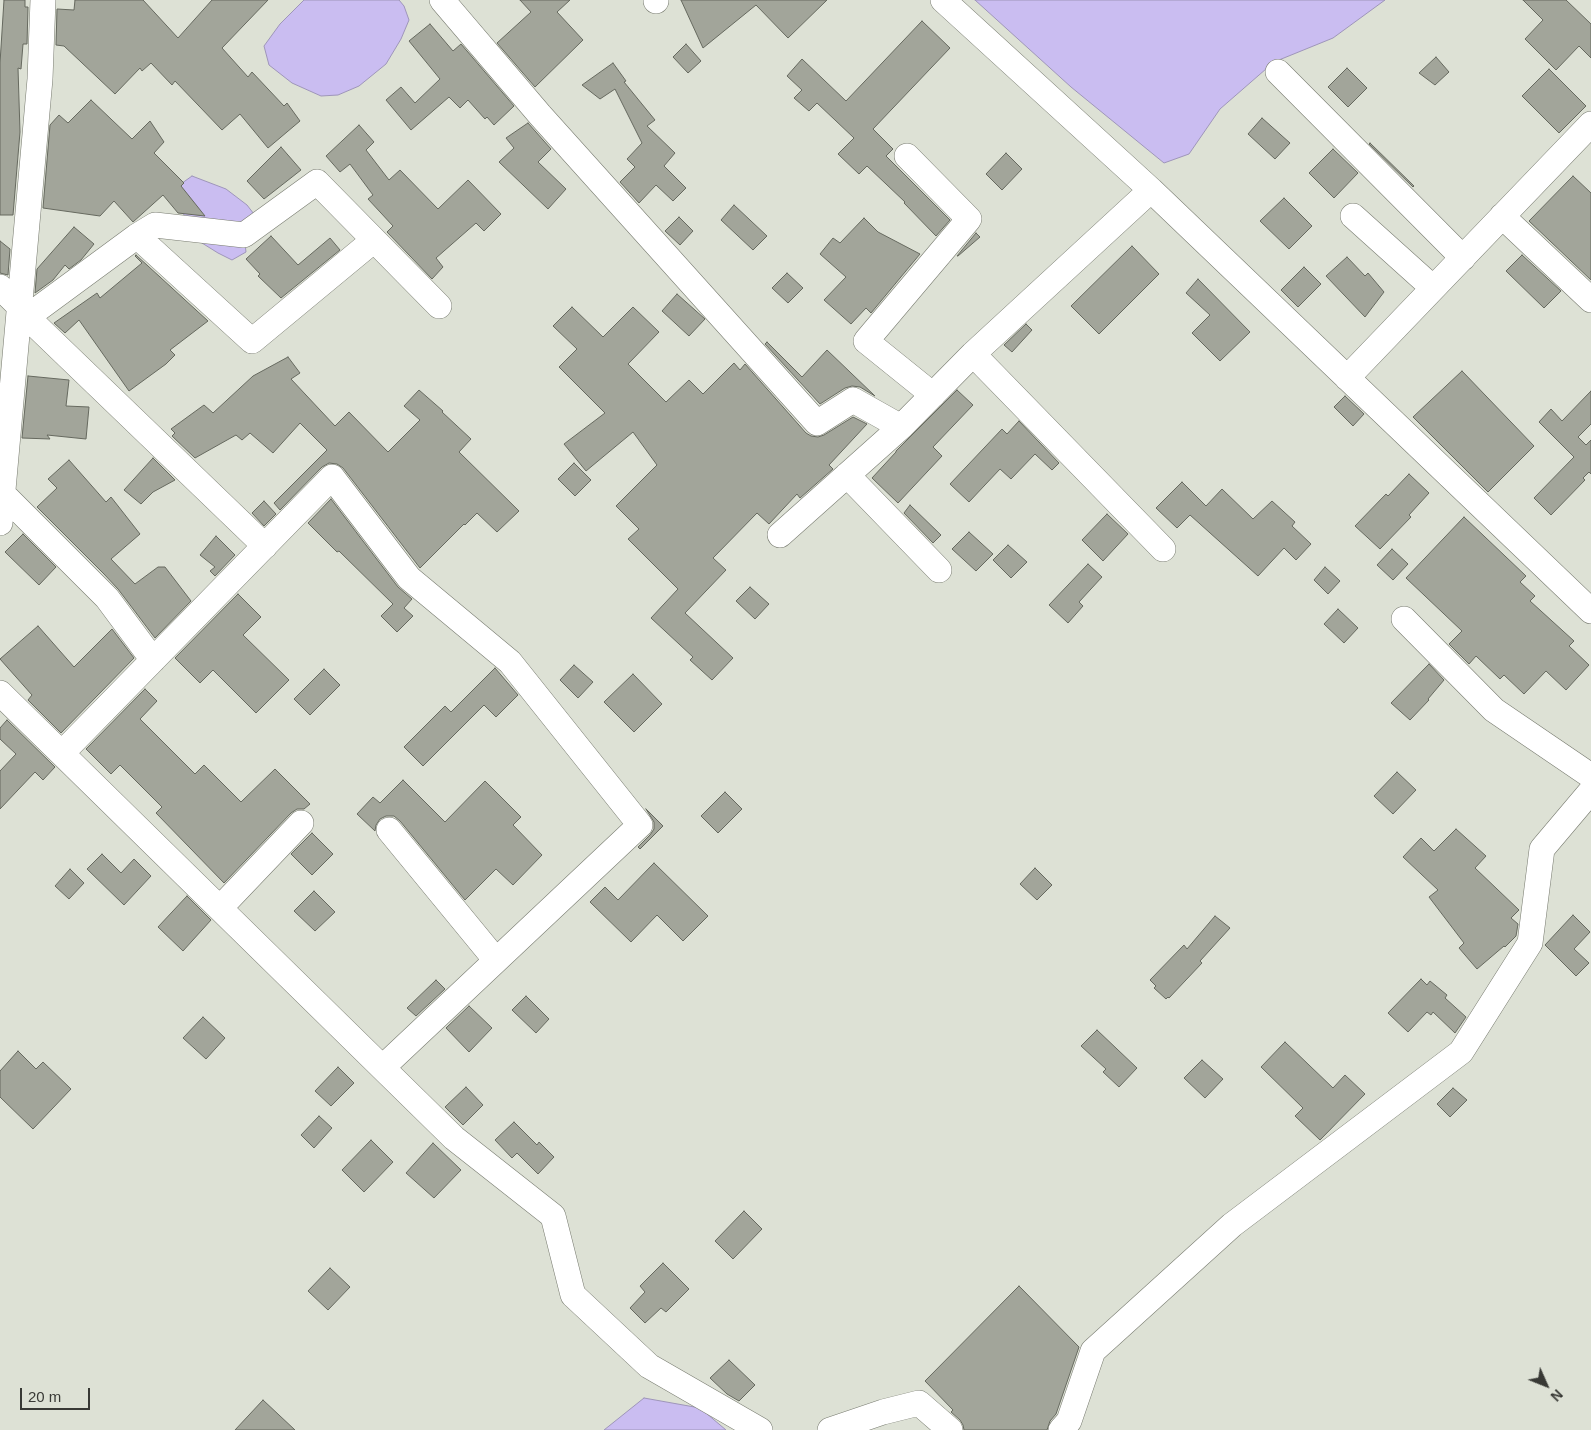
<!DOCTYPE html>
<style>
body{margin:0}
#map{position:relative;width:1591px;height:1430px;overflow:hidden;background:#dde1d5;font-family:Arial,sans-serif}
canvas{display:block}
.north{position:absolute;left:1521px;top:1360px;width:50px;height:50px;-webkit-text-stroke:4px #dde1d5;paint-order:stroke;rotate:134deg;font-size:14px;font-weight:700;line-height:20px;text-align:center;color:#383935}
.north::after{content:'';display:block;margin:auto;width:18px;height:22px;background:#383935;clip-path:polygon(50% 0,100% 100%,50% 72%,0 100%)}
.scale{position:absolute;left:20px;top:1388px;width:70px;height:22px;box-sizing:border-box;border:2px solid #383935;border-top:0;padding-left:6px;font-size:15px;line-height:18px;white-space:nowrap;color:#383935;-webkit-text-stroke:4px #dde1d5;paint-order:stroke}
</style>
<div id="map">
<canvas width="1591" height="1430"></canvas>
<div class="north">N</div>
<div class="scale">20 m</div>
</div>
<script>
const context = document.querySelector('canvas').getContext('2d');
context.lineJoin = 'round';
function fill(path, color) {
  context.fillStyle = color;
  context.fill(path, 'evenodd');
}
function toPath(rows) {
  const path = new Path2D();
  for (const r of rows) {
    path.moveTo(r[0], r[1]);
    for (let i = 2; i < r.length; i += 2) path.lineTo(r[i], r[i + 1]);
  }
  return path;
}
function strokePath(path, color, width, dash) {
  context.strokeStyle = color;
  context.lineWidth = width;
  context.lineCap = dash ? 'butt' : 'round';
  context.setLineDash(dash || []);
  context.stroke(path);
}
const water = toPath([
 [304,0,399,0,404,6,409,20,401,39,386,64,359,86,338,95,321,96,292,83,269,65,264,46,280,24,304,0],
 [975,0,1385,0,1333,38,1274,62,1220,109,1189,154,1164,163,1071,87,975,0],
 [192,176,226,189,247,205,260,222,244,235,246,252,232,260,218,253,194,238,181,208,178,186,192,176],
 [644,1398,700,1408,726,1430,604,1430,644,1398]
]);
const building = toPath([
 [4,0,25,0,25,7,28,7,27,44,23,44,21,69,18,68,20,132,13,215,0,215,0,63,4,0],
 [75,0,143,0,178,38,212,0,268,0,222,48,248,77,252,72,284,106,287,103,300,121,268,148,240,114,222,130,175,81,172,85,151,63,142,71,140,68,115,94,64,46,56,45,57,9,74,10,75,0],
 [520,0,570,0,557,12,583,40,535,87,497,43,531,12,520,0],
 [681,0,827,0,788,38,756,5,703,48,681,0],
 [1523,0,1566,0,1591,24,1591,58,1579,46,1556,70,1525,39,1543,20,1523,0],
 [922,21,950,48,873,129,893,149,886,156,950,220,936,236,904,203,905,202,867,166,859,174,838,154,854,138,817,103,809,111,794,98,802,90,787,76,802,59,846,101,922,21],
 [430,24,453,51,461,44,514,106,494,125,487,117,485,119,468,100,460,108,449,97,411,130,386,100,401,87,415,103,440,79,409,41,430,24],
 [686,44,701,61,688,73,673,57,686,44],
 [1436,57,1449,72,1435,85,1419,73,1436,57],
 [613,63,626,81,624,82,655,120,647,126,675,153,664,166,686,188,673,201,656,185,639,203,620,182,635,167,627,159,642,143,615,89,600,99,582,85,613,63],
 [1347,68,1367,88,1348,107,1328,87,1347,68],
 [1549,69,1586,106,1559,133,1522,96,1549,69],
 [91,100,132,139,150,121,164,142,154,153,184,183,181,186,205,216,178,213,163,195,133,222,114,201,100,216,43,208,50,125,59,115,68,123,91,100],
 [1262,118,1290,143,1275,159,1248,134,1262,118],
 [528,123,551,149,538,162,566,189,548,209,499,162,514,148,506,138,528,123],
 [359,125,374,142,366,150,389,180,400,170,438,209,468,180,501,214,484,231,476,223,436,258,443,267,432,279,387,232,393,226,368,199,373,195,350,164,340,172,326,156,359,125],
 [1370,143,1414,186,1413,187,1369,144,1370,143],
 [281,147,301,170,264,199,247,181,281,147],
 [1333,149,1358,173,1334,198,1309,173,1333,149],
 [1006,153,1022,169,1002,190,986,174,1006,153],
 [1573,176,1591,193,1591,280,1529,221,1573,176],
 [1284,198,1312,226,1289,249,1260,221,1284,198],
 [734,205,767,236,753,250,721,220,734,205],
 [679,217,693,231,680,245,665,231,679,217],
 [864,218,878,232,920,254,871,313,866,308,851,324,824,300,846,277,820,254,833,238,840,243,864,218],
 [74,227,94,244,81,260,69,269,65,265,53,280,35,293,37,269,74,227],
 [976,233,980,237,958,256,957,256,976,233],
 [271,236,298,265,330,238,340,250,281,298,258,276,260,274,246,259,271,236],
 [0,241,10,249,8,275,0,273,0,241],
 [1132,246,1159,274,1099,334,1071,306,1132,246],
 [136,255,208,321,170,350,175,355,166,364,129,391,79,320,65,333,54,323,97,293,100,298,142,263,135,256,136,255],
 [1522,255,1561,291,1544,308,1506,271,1522,255],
 [1347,257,1365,276,1368,273,1384,292,1365,317,1326,276,1347,257],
 [1304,267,1321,284,1298,307,1281,290,1304,267],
 [787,273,803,288,788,303,772,288,787,273],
 [1198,279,1250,332,1220,361,1192,333,1210,315,1186,293,1198,279],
 [677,294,705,319,689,336,662,311,677,294],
 [572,307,603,337,633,307,659,332,628,364,666,402,689,380,703,394,734,363,740,370,745,364,806,433,811,436,818,437,824,435,853,417,867,424,829,465,833,469,800,498,797,494,769,524,757,513,713,558,726,570,685,613,733,658,712,680,690,660,693,657,651,618,678,589,628,539,639,529,616,506,657,465,633,432,586,471,564,444,605,413,559,367,577,349,553,326,572,307],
 [1026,324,1032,330,1012,352,1004,345,1026,324],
 [767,342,802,377,827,350,875,396,860,387,852,386,845,388,820,404,765,344,767,342],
 [288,357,300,373,291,379,335,426,349,412,388,452,420,420,404,406,419,390,443,411,442,412,471,439,459,452,519,511,497,532,477,513,465,525,464,524,420,568,343,468,337,464,329,463,322,467,280,510,274,503,327,450,300,423,273,453,250,433,242,440,236,435,195,458,172,436,175,433,171,429,204,405,213,413,253,376,288,357],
 [1462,371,1534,446,1488,492,1413,417,1462,371],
 [28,376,69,380,66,406,89,407,86,439,47,435,50,439,22,438,28,376],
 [957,390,973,405,933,447,942,456,898,503,872,478,896,452,896,451,957,390],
 [1591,391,1591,424,1578,437,1586,445,1591,440,1591,474,1589,472,1583,478,1585,480,1551,515,1534,498,1574,457,1539,422,1551,409,1562,421,1591,391],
 [1345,396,1364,414,1353,426,1334,407,1345,396],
 [1019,421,1059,463,1052,470,1035,454,1011,479,1000,469,969,502,950,484,1002,429,1007,434,1019,421],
 [153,458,175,480,153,492,141,504,124,490,153,458],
 [69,460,106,502,111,497,140,534,111,559,135,584,158,567,165,567,191,601,155,638,118,589,104,574,37,507,57,488,48,479,69,460],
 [574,463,591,480,575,496,558,479,574,463],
 [1409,474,1429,493,1409,515,1411,517,1380,549,1355,526,1386,494,1388,496,1409,474],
 [1182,482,1206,506,1222,489,1253,519,1272,501,1295,522,1292,526,1311,544,1296,560,1284,548,1258,576,1190,515,1177,528,1156,508,1182,482],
 [331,499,398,587,412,599,404,608,413,616,397,632,381,616,393,604,339,551,337,552,308,523,331,499],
 [264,501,276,514,264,526,252,513,264,501],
 [910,505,941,535,933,543,904,513,910,505],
 [1107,514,1128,534,1103,561,1082,540,1107,514],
 [1464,517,1526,576,1520,582,1535,596,1530,601,1574,641,1569,646,1589,665,1566,690,1546,671,1524,694,1504,675,1500,679,1476,656,1469,664,1449,644,1462,631,1406,578,1464,517],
 [969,532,993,554,976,571,952,549,969,532],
 [23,534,56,567,39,585,5,552,23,534],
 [216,536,235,555,215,576,210,571,215,567,200,555,216,536],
 [1008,545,1027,562,1011,578,993,560,1008,545],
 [1392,549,1408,564,1393,580,1377,565,1392,549],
 [1088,564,1102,577,1079,602,1083,606,1068,623,1049,605,1088,564],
 [1325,567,1340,581,1328,594,1314,580,1325,567],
 [750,587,769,604,755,619,736,601,750,587],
 [238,594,261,617,243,635,289,680,256,713,213,670,200,683,175,658,238,594],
 [1338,609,1358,628,1344,643,1324,624,1338,609],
 [38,626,74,667,112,629,134,658,61,733,28,700,32,695,0,659,38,626],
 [1429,664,1444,680,1428,699,1429,700,1410,720,1391,703,1429,664],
 [574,665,593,682,578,698,560,680,574,665],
 [495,668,518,695,496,717,484,705,423,766,404,747,445,706,451,712,495,668],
 [324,669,340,685,310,715,294,699,324,669],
 [633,674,662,704,634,732,604,702,633,674],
 [145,689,157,701,140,719,195,774,204,765,241,802,275,769,310,804,304,809,297,809,291,813,224,883,156,813,162,807,120,765,111,774,86,749,145,689],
 [7,720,55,767,43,780,35,772,0,809,0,771,16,754,0,739,0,728,7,720],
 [1397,772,1416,790,1393,814,1374,796,1397,772],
 [403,780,445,822,485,781,521,817,513,825,542,855,513,885,496,869,465,900,400,821,394,816,386,816,380,819,376,825,375,831,357,814,373,797,380,803,403,780],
 [725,792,742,809,718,833,701,816,725,792],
 [646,809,663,826,640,849,638,847,650,835,654,829,654,822,646,809],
 [1456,829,1486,856,1475,868,1519,910,1511,918,1518,924,1516,936,1505,947,1504,946,1477,969,1459,948,1464,943,1429,897,1438,890,1403,857,1421,838,1434,851,1456,829],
 [312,833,333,854,312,875,291,854,312,833],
 [102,854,121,873,134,859,151,876,124,905,87,869,102,854],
 [654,863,708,916,683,941,657,915,631,942,590,902,605,887,618,900,654,863],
 [1035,868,1052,885,1037,900,1020,884,1035,868],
 [70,869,84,883,69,899,55,886,70,869],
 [314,891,335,912,315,931,294,911,314,891],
 [187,896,211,920,183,951,158,927,187,896],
 [1573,915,1590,932,1574,949,1589,963,1576,976,1545,945,1573,915],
 [1215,916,1230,928,1200,961,1202,963,1169,998,1168,997,1166,999,1154,988,1156,986,1150,980,1184,945,1187,949,1215,916],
 [1421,979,1427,985,1430,981,1447,995,1445,998,1466,1017,1455,1033,1433,1012,1431,1015,1427,1012,1408,1032,1388,1013,1421,979],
 [436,980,445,989,416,1016,407,1008,436,980],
 [526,996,549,1019,536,1033,512,1010,526,996],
 [469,1006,492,1028,469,1052,446,1028,469,1006],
 [203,1017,225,1038,206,1059,183,1038,203,1017],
 [1097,1030,1137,1068,1119,1087,1103,1072,1106,1069,1081,1046,1097,1030],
 [1285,1042,1333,1088,1345,1075,1365,1094,1320,1140,1295,1116,1303,1108,1261,1067,1285,1042],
 [18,1051,36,1069,43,1062,71,1089,33,1129,0,1097,0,1071,18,1051],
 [1202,1060,1223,1079,1205,1098,1184,1078,1202,1060],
 [338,1067,354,1083,331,1106,315,1091,338,1067],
 [466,1087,483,1105,463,1125,445,1107,466,1087],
 [1453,1088,1467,1100,1450,1117,1437,1104,1453,1088],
 [319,1116,332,1128,314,1148,301,1135,319,1116],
 [514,1122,537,1145,539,1142,554,1157,538,1174,517,1153,512,1158,495,1140,514,1122],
 [371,1140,393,1162,364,1192,342,1170,371,1140],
 [433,1143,461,1170,434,1198,406,1173,433,1143],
 [744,1211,762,1229,733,1259,715,1241,744,1211],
 [663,1263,689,1289,666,1312,661,1308,645,1323,630,1308,645,1292,640,1286,663,1263],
 [330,1268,350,1287,328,1310,308,1291,330,1268],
 [1019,1286,1079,1347,1056,1414,1050,1421,1047,1430,964,1430,963,1425,960,1420,951,1412,953,1410,925,1381,1019,1286],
 [729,1360,755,1385,739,1401,727,1394,710,1378,729,1360],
 [263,1400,295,1430,235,1430,263,1400]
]);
const street = toPath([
 [442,0,540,115,817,423,853,400,901,427,973,354,1151,190],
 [656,0,656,1],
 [943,0,1151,190,1591,611],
 [1278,72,1463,258],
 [907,156,969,219,866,341,933,395],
 [1353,216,1433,288],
 [1502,216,1591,300],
 [137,236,252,341,374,240],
 [0,287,18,305,27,317,265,546],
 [27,317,137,236,155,225,244,235,317,182,439,306],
 [973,354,1163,549],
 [1347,378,1591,124],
 [847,475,939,570],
 [2,493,107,598,153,660],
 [0,523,40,79,43,0],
 [780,535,901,427],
 [1404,619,1494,710,1591,776],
 [0,693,454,1138,553,1216,573,1295,649,1366,760,1430],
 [62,753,332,477,409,578,510,662,640,825,383,1067],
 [389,830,490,953],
 [220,908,301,823],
 [830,1430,883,1412,919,1403,950,1430],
 [1061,1430,1069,1421,1093,1351,1232,1225,1461,1052,1530,943,1542,849,1591,791]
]);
fill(water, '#cabdf1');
strokePath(water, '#9e95b9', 1);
fill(building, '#a2a59a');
strokePath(building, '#66695f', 1);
strokePath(street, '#797c71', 26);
strokePath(street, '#fff', 25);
</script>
